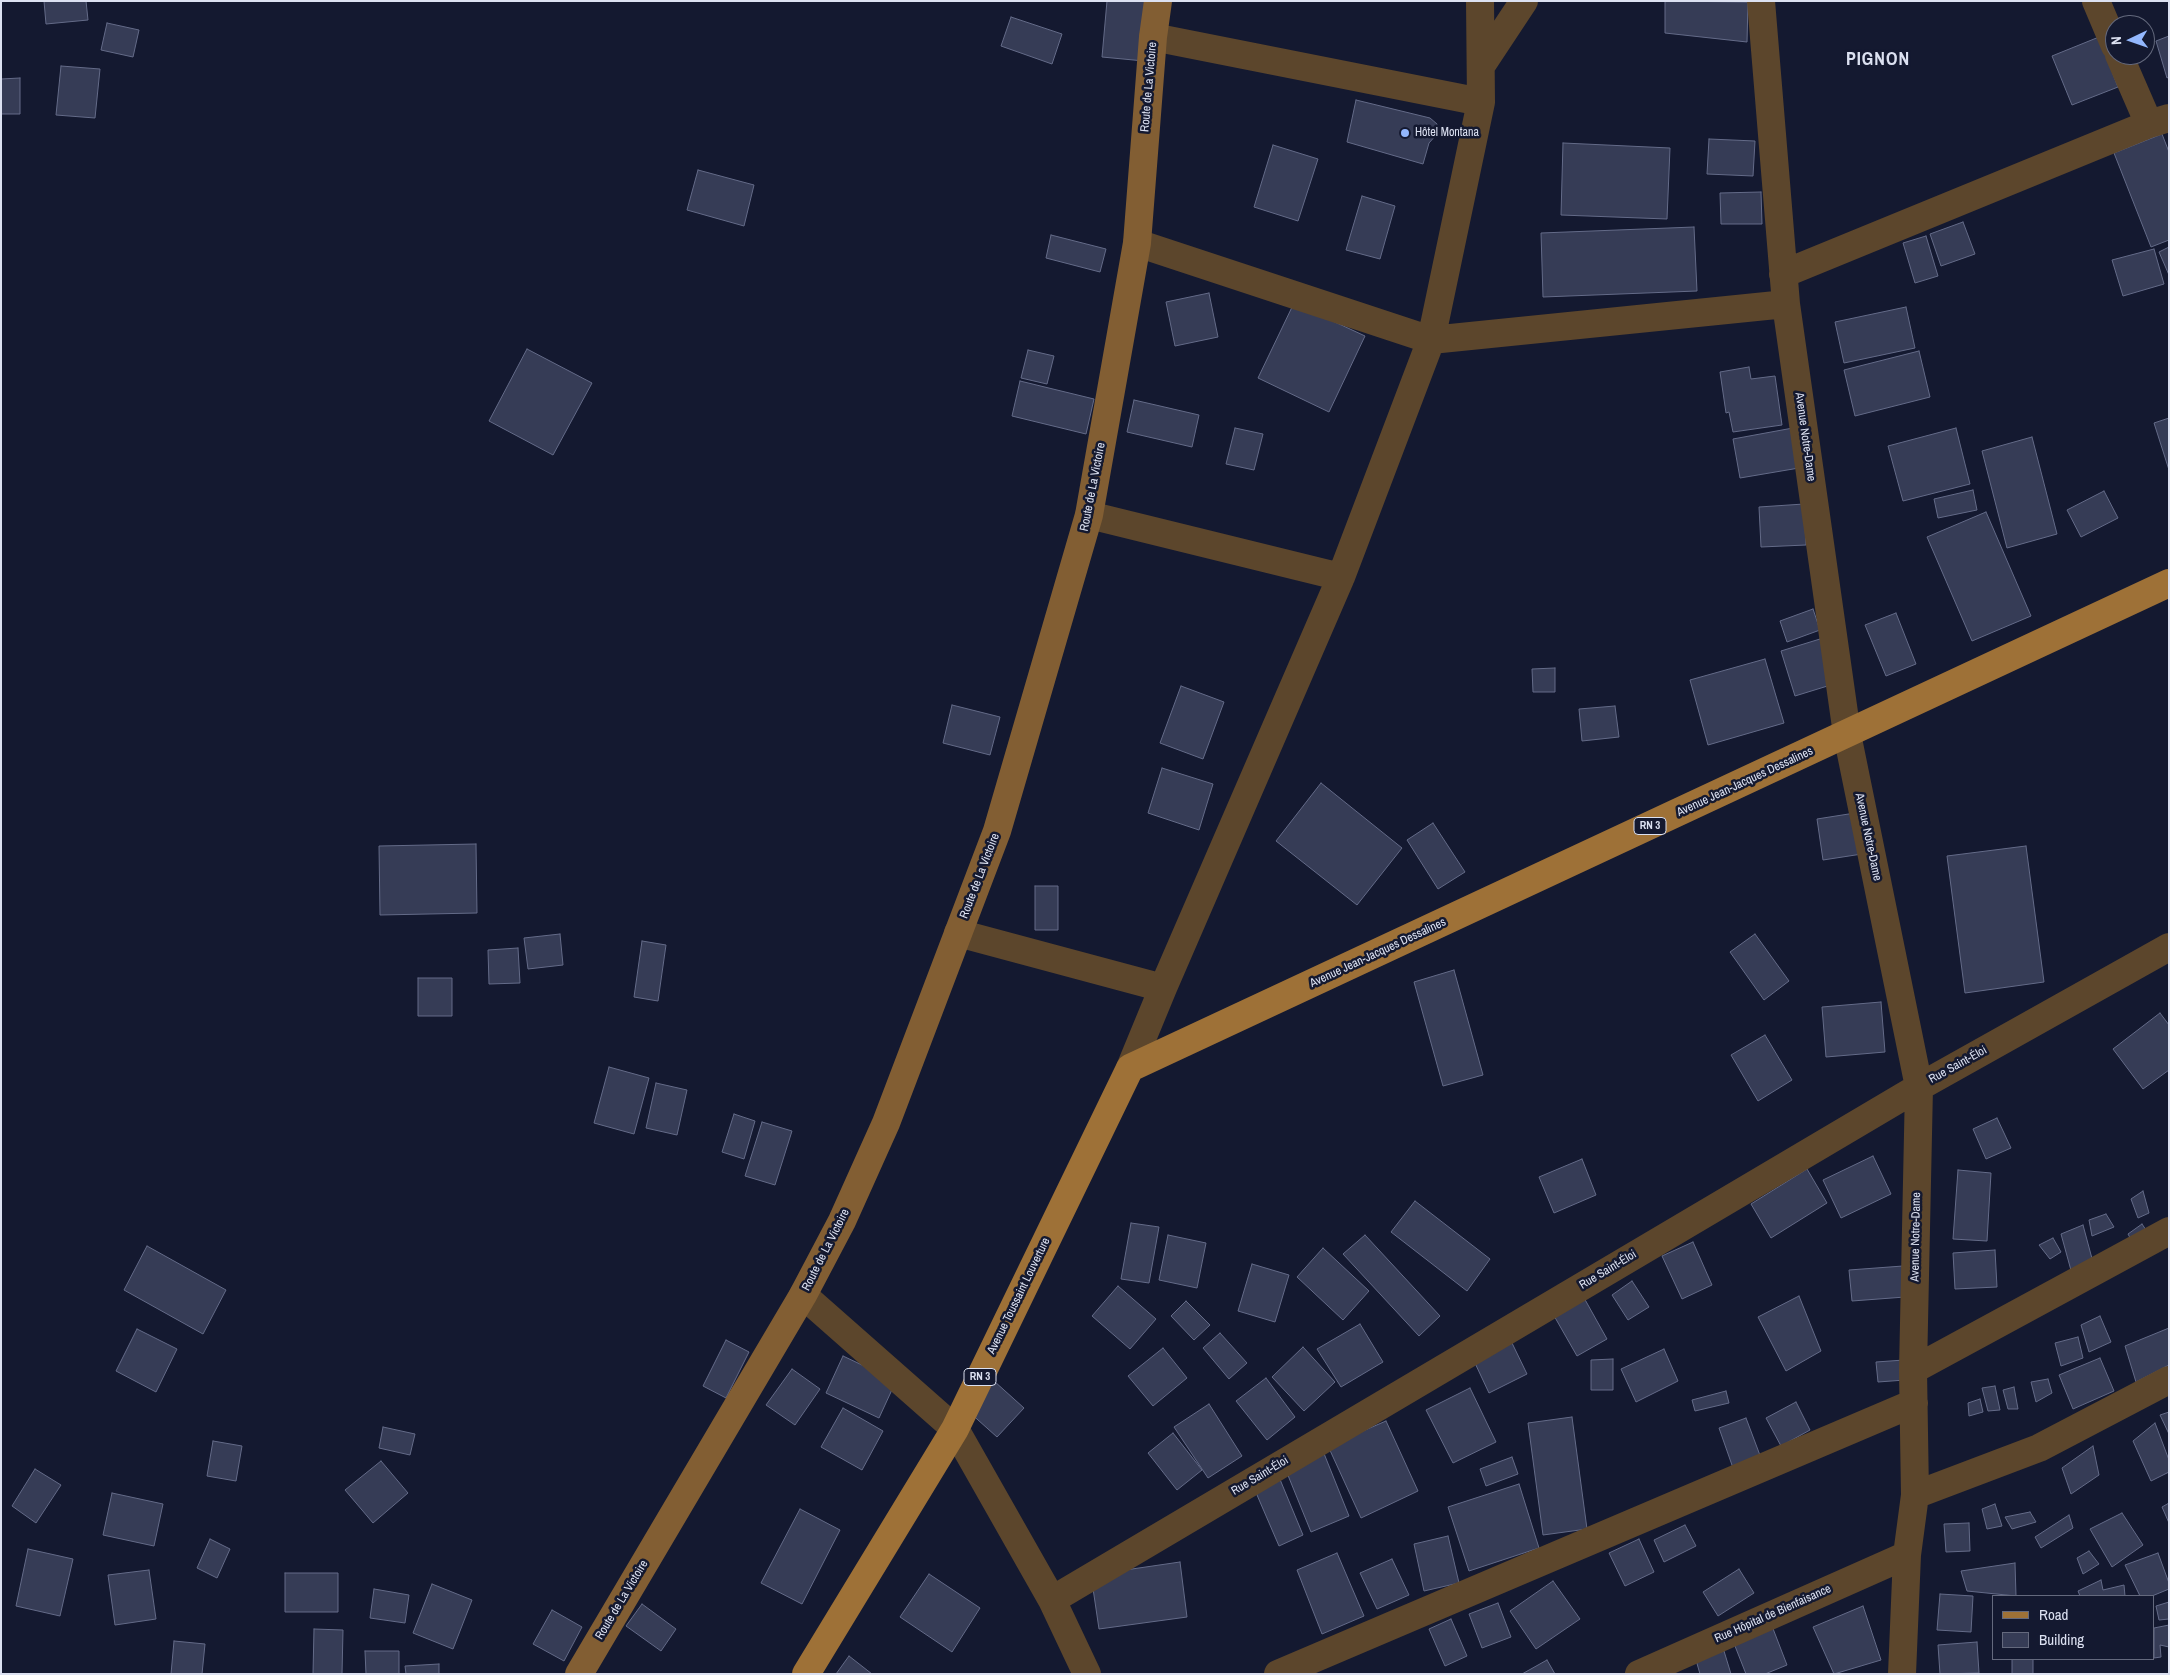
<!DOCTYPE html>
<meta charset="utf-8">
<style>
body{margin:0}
#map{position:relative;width:2170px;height:1675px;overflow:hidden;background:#141930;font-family:"Archivo Narrow",sans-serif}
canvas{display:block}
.frame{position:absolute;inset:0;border:2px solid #dce1f1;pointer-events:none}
.legend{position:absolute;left:1992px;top:1595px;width:162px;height:65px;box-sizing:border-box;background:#141930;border:1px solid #64697d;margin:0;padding:6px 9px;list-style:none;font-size:15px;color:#dce1f1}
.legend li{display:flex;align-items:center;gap:10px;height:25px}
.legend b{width:25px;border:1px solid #64697d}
.north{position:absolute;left:2105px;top:15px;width:50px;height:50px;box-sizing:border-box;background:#141930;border:1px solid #64697d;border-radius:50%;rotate:267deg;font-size:14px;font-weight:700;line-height:20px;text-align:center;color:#dce1f1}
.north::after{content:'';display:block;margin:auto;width:18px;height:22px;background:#93b7fd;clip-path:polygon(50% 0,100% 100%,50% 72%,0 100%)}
</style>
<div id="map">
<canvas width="2170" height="1675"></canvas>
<div class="frame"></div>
<ul class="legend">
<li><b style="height:6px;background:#9e7137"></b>Road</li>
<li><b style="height:14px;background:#363c56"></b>Building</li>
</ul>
<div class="north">N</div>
</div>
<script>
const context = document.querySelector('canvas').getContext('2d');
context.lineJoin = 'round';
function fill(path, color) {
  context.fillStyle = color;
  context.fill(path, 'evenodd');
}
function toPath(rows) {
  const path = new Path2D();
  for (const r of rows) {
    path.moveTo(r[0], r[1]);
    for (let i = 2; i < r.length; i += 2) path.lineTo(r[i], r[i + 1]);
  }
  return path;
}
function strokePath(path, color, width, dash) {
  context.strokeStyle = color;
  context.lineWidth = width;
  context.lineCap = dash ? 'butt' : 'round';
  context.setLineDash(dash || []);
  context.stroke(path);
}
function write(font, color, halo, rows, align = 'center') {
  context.font = font + ' "Archivo Narrow",sans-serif';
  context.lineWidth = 5;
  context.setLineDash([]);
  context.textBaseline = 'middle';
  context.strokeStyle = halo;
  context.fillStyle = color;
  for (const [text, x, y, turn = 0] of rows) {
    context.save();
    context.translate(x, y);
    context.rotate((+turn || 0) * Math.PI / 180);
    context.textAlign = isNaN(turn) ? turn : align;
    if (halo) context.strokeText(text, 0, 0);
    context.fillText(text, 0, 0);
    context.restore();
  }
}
const building = toPath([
 [44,1,86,1,88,20,46,24,44,1],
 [1107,1,1150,1,1144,61,1102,57,1107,1],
 [1665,1,1748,2,1747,42,1665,33,1665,1],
 [1011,17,1062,34,1052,64,1001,46,1011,17],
 [107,23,139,30,133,57,101,50,107,23],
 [2169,36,2169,77,2167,78,2156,41,2169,36],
 [2099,37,2118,87,2072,105,2052,56,2099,37],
 [61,66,100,69,95,118,56,115,61,66],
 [20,78,20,114,1,114,1,79,20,78],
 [1356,100,1430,118,1437,124,1437,134,1429,143,1423,164,1347,142,1356,100],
 [2162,134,2169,152,2169,240,2151,247,2114,153,2162,134],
 [1709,139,1755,141,1753,176,1707,174,1709,139],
 [1563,143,1670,148,1667,219,1561,215,1563,143],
 [1273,145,1318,159,1298,221,1254,207,1273,145],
 [698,170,754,185,744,226,687,210,698,170],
 [1761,192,1762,224,1721,224,1720,193,1761,192],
 [1362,196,1395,206,1380,259,1346,250,1362,196],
 [1963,222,1975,254,1941,266,1930,234,1963,222],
 [1694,227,1697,291,1543,297,1541,233,1694,227],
 [1051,235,1106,249,1100,272,1046,258,1051,235],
 [1926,236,1938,276,1915,283,1903,243,1926,236],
 [2169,247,2169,275,2159,252,2169,247],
 [2154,249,2164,284,2123,296,2112,260,2154,249],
 [1209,293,1218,337,1175,346,1166,302,1209,293],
 [1294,303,1365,336,1329,412,1258,378,1294,303],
 [1906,307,1915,348,1844,363,1835,322,1906,307],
 [527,349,592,383,553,455,489,421,527,349],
 [1028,350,1054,356,1047,384,1021,378,1028,350],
 [1919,351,1930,397,1855,416,1844,370,1919,351],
 [1749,367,1751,379,1775,376,1782,425,1733,432,1729,412,1726,413,1720,372,1749,367],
 [1020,381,1094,399,1086,434,1012,416,1020,381],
 [1134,400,1199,415,1192,447,1127,432,1134,400],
 [2169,418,2169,470,2154,423,2169,418],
 [1235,428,1263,434,1254,470,1226,464,1235,428],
 [1793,428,1799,468,1740,478,1733,439,1793,428],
 [1956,428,1970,484,1903,501,1888,446,1956,428],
 [2032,437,2057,534,2007,548,1982,451,2032,437],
 [1973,490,1977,510,1938,518,1934,499,1973,490],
 [2104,491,2118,518,2081,537,2067,510,2104,491],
 [1804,504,1806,545,1761,547,1759,507,1804,504],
 [1986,512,2031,616,1972,641,1927,537,1986,512],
 [1813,609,1820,630,1787,642,1780,621,1813,609],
 [1896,613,1916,664,1886,676,1865,625,1896,613],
 [1820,639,1834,684,1795,696,1781,651,1820,639],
 [1765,659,1784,723,1708,745,1690,680,1765,659],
 [1555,668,1555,692,1533,692,1532,669,1555,668],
 [1181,686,1224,702,1203,759,1160,743,1181,686],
 [952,705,1000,717,990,755,943,743,952,705],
 [1615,706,1619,737,1582,741,1579,709,1615,706],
 [1162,768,1213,784,1199,830,1148,813,1162,768],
 [1321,783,1402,848,1357,905,1276,841,1321,783],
 [1855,813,1862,854,1823,860,1817,819,1855,813],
 [1433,823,1465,872,1438,889,1407,840,1433,823],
 [476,844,477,913,380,915,379,846,476,844],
 [2026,846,2044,982,1965,993,1947,856,2026,846],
 [1035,886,1058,886,1058,930,1035,930,1035,886],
 [560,934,563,965,528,969,524,938,560,934],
 [1755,934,1789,981,1764,1000,1730,952,1755,934],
 [642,941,666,945,658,1001,634,997,642,941],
 [518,948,520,983,489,984,488,950,518,948],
 [1454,970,1483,1075,1443,1086,1414,982,1454,970],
 [418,978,452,978,452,1016,418,1016,418,978],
 [1881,1002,1885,1052,1826,1057,1822,1007,1881,1002],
 [2160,1013,2169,1025,2169,1070,2143,1089,2113,1049,2160,1013],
 [1765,1035,1792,1080,1758,1101,1731,1055,1765,1035],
 [609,1067,649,1078,634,1134,594,1123,609,1067],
 [656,1083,687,1090,677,1135,646,1128,656,1083],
 [734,1114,755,1121,744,1159,722,1152,734,1114],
 [1997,1118,2011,1148,1986,1159,1973,1129,1997,1118],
 [762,1122,792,1131,775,1185,745,1176,762,1122],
 [1873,1156,1891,1194,1841,1218,1823,1180,1873,1156],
 [1582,1159,1596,1195,1554,1213,1539,1177,1582,1159],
 [1807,1169,1827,1203,1771,1238,1751,1204,1807,1169],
 [1958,1170,1991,1173,1987,1241,1953,1239,1958,1170],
 [2143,1191,2149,1213,2138,1218,2131,1199,2143,1191],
 [1415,1201,1490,1259,1467,1291,1391,1232,1415,1201],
 [2106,1214,2114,1227,2092,1236,2089,1220,2106,1214],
 [1131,1223,1159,1227,1149,1283,1121,1279,1131,1223],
 [2142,1224,2150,1236,2136,1249,2128,1234,2142,1224],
 [2083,1225,2094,1266,2072,1274,2061,1234,2083,1225],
 [1168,1235,1206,1243,1197,1288,1159,1280,1168,1235],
 [1365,1235,1440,1316,1419,1336,1343,1254,1365,1235],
 [2053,1238,2061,1252,2050,1259,2039,1245,2053,1238],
 [1693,1242,1712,1285,1682,1299,1662,1256,1693,1242],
 [147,1246,226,1290,203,1334,124,1290,147,1246],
 [1323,1248,1369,1291,1343,1320,1297,1277,1323,1248],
 [1995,1250,1997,1287,1955,1289,1953,1253,1995,1250],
 [1252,1264,1289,1275,1275,1322,1238,1311,1252,1264],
 [1903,1266,1905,1297,1852,1301,1849,1270,1903,1266],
 [1632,1281,1649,1307,1628,1320,1612,1295,1632,1281],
 [1118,1286,1156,1319,1130,1349,1092,1316,1118,1286],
 [1583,1296,1607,1339,1577,1356,1553,1314,1583,1296],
 [1799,1296,1821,1351,1786,1371,1758,1317,1799,1296],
 [1186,1301,1210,1325,1194,1340,1171,1316,1186,1301],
 [2100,1316,2111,1342,2089,1352,2081,1325,2100,1316],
 [1360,1324,1383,1362,1341,1387,1317,1349,1360,1324],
 [2169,1328,2169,1365,2136,1382,2125,1346,2169,1328],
 [137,1329,177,1349,156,1392,116,1371,137,1329],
 [1220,1333,1247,1363,1229,1379,1203,1348,1220,1333],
 [2078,1337,2083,1358,2061,1366,2055,1343,2078,1337],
 [726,1340,749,1352,726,1398,703,1386,726,1340],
 [1512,1343,1527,1374,1489,1393,1474,1361,1512,1343],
 [1303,1347,1335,1382,1304,1411,1272,1377,1303,1347],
 [1163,1348,1187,1378,1153,1406,1128,1376,1163,1348],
 [1664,1349,1678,1381,1636,1402,1621,1369,1664,1349],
 [843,1356,896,1381,879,1418,826,1393,843,1356],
 [2100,1358,2114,1391,2073,1409,2059,1375,2100,1358],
 [1613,1359,1613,1390,1591,1390,1591,1360,1613,1359],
 [1904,1360,1905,1380,1878,1382,1876,1362,1904,1360],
 [792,1369,820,1389,795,1425,766,1405,792,1369],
 [1266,1378,1295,1417,1267,1440,1236,1401,1266,1378],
 [2048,1379,2052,1393,2036,1402,2031,1382,2048,1379],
 [994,1381,1024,1408,997,1437,968,1411,994,1381],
 [1995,1386,2000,1410,1988,1411,1982,1388,1995,1386],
 [2014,1387,2018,1409,2008,1409,2003,1390,2014,1387],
 [1470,1388,1496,1442,1453,1463,1426,1410,1470,1388],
 [1726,1391,1729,1403,1695,1411,1692,1400,1726,1391],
 [1980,1399,1983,1412,1969,1416,1968,1403,1980,1399],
 [1796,1402,1810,1430,1781,1446,1766,1418,1796,1402],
 [1209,1404,1242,1456,1208,1478,1174,1427,1209,1404],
 [843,1408,883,1431,862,1470,821,1447,843,1408],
 [2169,1412,2169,1434,2160,1415,2169,1412],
 [1572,1417,1587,1529,1543,1535,1528,1423,1572,1417],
 [1746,1418,1761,1458,1733,1468,1719,1428,1746,1418],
 [1386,1421,1418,1491,1361,1518,1328,1446,1386,1421],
 [2155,1423,2169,1460,2169,1472,2151,1481,2133,1441,2155,1423],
 [383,1427,415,1434,410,1455,379,1448,383,1427],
 [1173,1433,1202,1470,1177,1490,1148,1453,1173,1433],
 [213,1441,242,1446,236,1481,207,1476,213,1441],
 [2093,1446,2099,1475,2071,1494,2062,1468,2093,1446],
 [1323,1451,1349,1516,1311,1532,1285,1468,1323,1451],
 [1512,1457,1518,1474,1486,1486,1480,1469,1512,1457],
 [381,1461,408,1493,373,1523,345,1490,381,1461],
 [35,1469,61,1485,36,1523,12,1506,35,1469],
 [1279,1477,1303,1535,1279,1546,1254,1488,1279,1477],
 [1519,1484,1539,1548,1469,1571,1448,1507,1519,1484],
 [112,1493,163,1504,154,1546,103,1535,112,1493],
 [2169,1503,2169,1523,2162,1507,2169,1503],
 [1995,1504,2002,1526,1987,1529,1982,1509,1995,1504],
 [800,1509,840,1530,802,1604,761,1583,800,1509],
 [2030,1512,2036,1522,2012,1529,2005,1517,2030,1512],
 [2122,1513,2143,1545,2112,1567,2090,1529,2122,1513],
 [2069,1515,2073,1528,2041,1548,2035,1537,2069,1515],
 [1969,1523,1970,1551,1946,1552,1944,1524,1969,1523],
 [1685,1525,1696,1546,1664,1562,1654,1540,1685,1525],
 [1448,1536,1459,1583,1424,1591,1414,1544,1448,1536],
 [210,1539,230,1549,217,1578,197,1568,210,1539],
 [1639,1539,1654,1572,1625,1586,1609,1553,1639,1539],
 [28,1549,73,1559,60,1616,16,1606,28,1549],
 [2089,1551,2099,1564,2083,1574,2077,1558,2089,1551],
 [1337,1553,1364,1616,1322,1634,1297,1570,1337,1553],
 [2158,1553,2169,1583,2169,1589,2152,1596,2140,1596,2125,1565,2158,1553],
 [1392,1559,1409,1595,1377,1609,1360,1573,1392,1559],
 [1180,1562,1187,1617,1099,1629,1091,1575,1180,1562],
 [2015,1563,2016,1596,1967,1591,1961,1571,2015,1563],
 [1739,1569,1754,1593,1718,1616,1703,1592,1739,1569],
 [149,1570,156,1619,115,1625,108,1575,149,1570],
 [285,1573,338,1573,338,1612,285,1612,285,1573],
 [929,1574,980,1608,952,1652,900,1617,929,1574],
 [2101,1580,2103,1590,2124,1585,2125,1596,2080,1596,2078,1591,2101,1580],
 [1553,1581,1580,1619,1536,1649,1510,1611,1553,1581],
 [432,1584,472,1600,453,1649,413,1633,432,1584],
 [374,1589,409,1595,405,1623,370,1618,374,1589],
 [1940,1594,1973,1596,1971,1632,1937,1630,1940,1594],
 [2169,1602,2169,1619,2159,1620,2156,1606,2169,1602],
 [1498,1603,1511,1637,1482,1648,1469,1614,1498,1603],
 [642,1604,676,1629,661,1651,626,1626,642,1604],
 [1863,1606,1881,1660,1834,1674,1813,1627,1863,1606],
 [552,1610,582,1627,564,1661,533,1644,552,1610],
 [1451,1619,1467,1656,1445,1666,1429,1629,1451,1619],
 [2169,1625,2169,1647,2160,1645,2161,1657,2154,1658,2154,1628,2169,1625],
 [1772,1626,1787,1665,1765,1674,1746,1674,1733,1641,1772,1626],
 [314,1629,343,1630,342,1674,313,1674,314,1629],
 [174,1641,205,1644,202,1674,171,1674,174,1641],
 [1977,1642,1979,1673,1940,1674,1938,1645,1977,1642],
 [365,1651,399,1651,399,1674,366,1674,365,1651],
 [1724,1651,1731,1674,1700,1674,1696,1660,1724,1651],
 [849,1656,872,1674,836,1674,849,1656],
 [2012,1659,2033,1659,2033,1674,2012,1674,2012,1659],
 [1547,1660,1555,1674,1522,1674,1547,1660],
 [439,1664,439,1674,406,1674,405,1666,439,1664]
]);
const street = toPath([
 [1761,1,1786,304,1847,734,1919,1087,1913,1370,1915,1495,1907,1555,1902,1674],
 [2096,1,2115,46],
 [1153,37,1481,102],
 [2119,55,2149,124],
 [1481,66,1524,1],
 [1137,243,1431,340,1786,304],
 [1783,274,2149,124,2169,118],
 [1089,515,1341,577],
 [958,933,1163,988],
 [1130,1068,1163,988,1341,577,1431,340,1481,102,1480,1],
 [803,1295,955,1429,1052,1600,1087,1674],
 [1913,1370,2169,1231],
 [1915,1495,2039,1448,2169,1380],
 [1052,1600,1919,1087,2169,947],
 [1278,1674,1914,1403],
 [1639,1674,1907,1555]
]);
const secondary = toPath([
 [579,1674,803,1295,842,1221,886,1123,997,831,1089,515,1137,243,1153,37,1158,1]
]);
const primary = toPath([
 [806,1674,955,1429,1130,1068,2169,583]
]);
const markers = [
 [1405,133,5,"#93b7fd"]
];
const shields = [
 [1650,826,32],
 [980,1377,32]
];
const shieldNames = [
 ["RN 3",1650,826],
 ["RN 3",980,1377]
];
const streetNames = [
 ["Route de La Victoire",1149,87,-85],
 ["Avenue Notre-Dame",1805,437,82],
 ["Route de La Victoire",1093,487,-79],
 ["Avenue Jean-Jacques Dessalines",1745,782,-25],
 ["Avenue Notre-Dame",1868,837,78],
 ["Route de La Victoire",980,876,-69],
 ["Avenue Jean-Jacques Dessalines",1378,953,-25],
 ["Rue Saint-Éloi",1958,1065,-29],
 ["Avenue Notre-Dame",1916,1237,-89],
 ["Route de La Victoire",826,1250,-63],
 ["Rue Saint-Éloi",1608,1270,-31],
 ["Avenue Toussaint Louverture",1019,1296,-64],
 ["Rue Saint-Éloi",1260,1476,-31],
 ["Route de La Victoire",622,1600,-59],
 ["Rue Hôpital de Bienfaisance",1773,1614,-24]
];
const poiNames = [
 ["Hôtel Montana",1415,133]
];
const districtNames = [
 ["PIGNON",1878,60]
];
fill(building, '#363c56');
strokePath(building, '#646b88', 1);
strokePath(street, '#5c462c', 28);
strokePath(secondary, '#825e33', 28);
strokePath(primary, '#9e7137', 28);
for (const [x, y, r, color] of markers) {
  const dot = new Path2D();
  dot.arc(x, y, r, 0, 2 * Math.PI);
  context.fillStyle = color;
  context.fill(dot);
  strokePath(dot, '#141930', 2);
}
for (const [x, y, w] of shields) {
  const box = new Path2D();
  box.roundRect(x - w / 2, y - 8.5, w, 17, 4);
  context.fillStyle = '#141930';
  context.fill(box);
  strokePath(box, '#dce1f1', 1);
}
write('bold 11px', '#dce1f1', null, shieldNames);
write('12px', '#dce1f1', '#141930', streetNames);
write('12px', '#dce1f1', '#141930', poiNames, 'left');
context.letterSpacing = '1px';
write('bold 18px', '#dce1f1', '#141930', districtNames);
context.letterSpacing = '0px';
</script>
